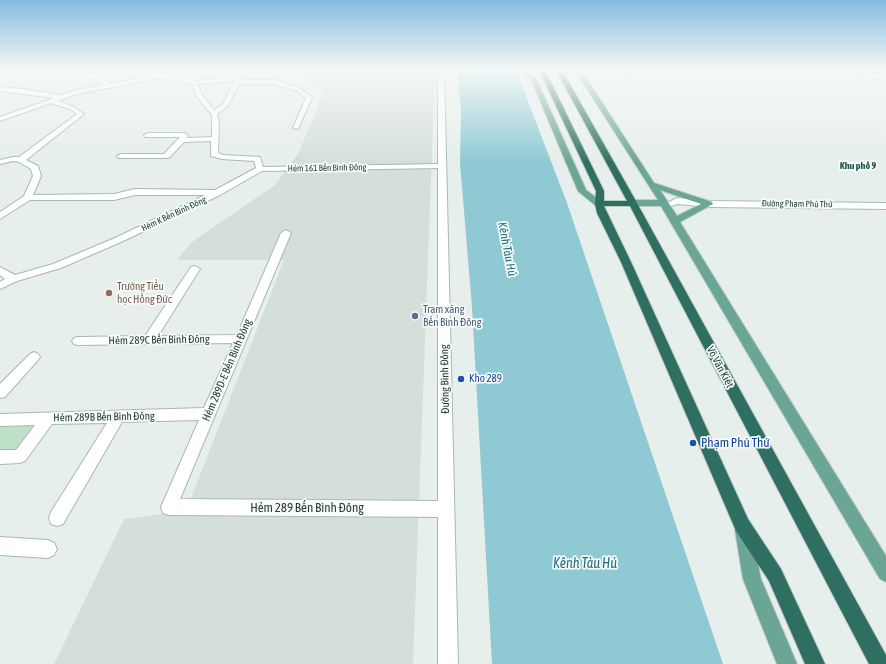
<!DOCTYPE html>
<meta charset="utf-8">
<style>
body{margin:0}
canvas{display:block;background:#e6efeb}
</style>
<canvas width="886" height="664"></canvas>
<script>
const context = document.querySelector('canvas').getContext('2d');
context.lineJoin = 'round';
function fill(path, color) {
  context.fillStyle = color;
  context.fill(path, 'evenodd');
}
function toPath(rows) {
  const path = new Path2D();
  for (const r of rows) {
    path.moveTo(r[0], r[1]);
    for (let i = 2; i < r.length; i += 2) path.lineTo(r[i], r[i + 1]);
  }
  return path;
}
function strokePath(path, color, width, dash) {
  context.strokeStyle = color;
  context.lineWidth = width;
  context.lineCap = dash ? 'butt' : 'round';
  context.setLineDash(dash || []);
  context.stroke(path);
}
function write(font, color, halo, rows, align = 'center') {
  context.font = font + ' "Asap Condensed",sans-serif';
  context.lineWidth = 3.5;
  context.setLineDash([]);
  context.textBaseline = 'middle';
  context.strokeStyle = halo;
  context.fillStyle = color;
  for (const [text, x, y, turn = 0] of rows) {
    context.save();
    context.translate(x, y);
    context.rotate((+turn || 0) * Math.PI / 180);
    context.textAlign = isNaN(turn) ? turn : align;
    if (halo) context.strokeText(text, 0, 0);
    context.fillText(text, 0, 0);
    context.restore();
  }
}
const built = toPath([
 [307,70,435,70,413,664,54,664,124,519,186,511,284,260,177,260,192,242,275,185,298,154,324,93,305,74],
 [590,70,639,70,642,76,592,74]
]);
const green = toPath([
 [0,426,34,426,16,450,0,450]
]);
const water = toPath([
 [457,70,516,70,567,203,723,664,492,664,472,307,460,163,461,108]
]);
const street = toPath([
 [37,70,56,70,95,75,106,80,110,84,154,76,141,70,150,70,161,74,183,77,195,81,239,77,241,78,241,80,275,80,301,89,312,97,298,129,293,128,306,98,297,91,274,84,239,84,227,107,217,114,219,123,218,153,223,155,260,157,263,167,442,164,446,166,442,168,262,171,220,195,121,242,61,268,17,281,0,289,0,282,5,279,0,275,0,267,15,275,53,264,115,238,205,195,135,195,114,200,30,200,0,219,0,212,24,196,33,176,31,169,19,162,13,161,0,164,0,160,13,157,19,157,77,114,70,109,51,103,0,121,0,117,54,98,0,91,0,87,24,89,61,95,76,90,105,85,94,79,37,70],
 [160,78,191,83,197,97,212,115,212,137,187,138,188,135,184,133,148,133,144,135,145,137,180,137,164,154,121,154,117,156,118,158,169,158,184,142,211,141,211,156,222,159,254,161,256,168,215,190,135,189,114,194,33,195,41,176,38,166,26,160,84,114,74,107,58,101,77,94,160,78],
 [235,81,222,105,214,110,203,96,197,84,235,81],
 [295,70,301,70,296,78,292,78,291,77,295,70],
 [286,230,291,233,180,499,446,501,452,503,454,509,452,515,446,517,169,515,163,513,161,507,199,420,122,422,63,524,57,526,51,524,49,518,51,512,107,423,52,424,25,461,20,463,0,464,0,450,16,450,35,425,0,426,0,414,204,408,233,343,78,345,74,344,72,341,74,338,78,337,145,336,191,267,195,266,200,269,158,336,237,335,281,233,286,230],
 [34,352,38,354,40,357,38,360,5,397,0,398,0,384,30,354,34,352],
 [0,537,48,540,54,543,57,549,54,555,48,558,0,555,0,537]
]);
const secondary = toPath([
 [438,70,444,70,458,664,438,664,438,70],
 [822,70,841,70,886,76,886,80,822,70],
 [677,198,709,201,886,203,886,209,709,207,678,204,671,206,667,203,677,198]
]);
const primary = toPath([
 [521,70,527,70,536,78,586,190,602,202,603,204,602,206,596,206,578,191,531,79,524,75,521,70],
 [575,70,581,70,654,183,712,202,713,204,680,222,886,556,886,582,880,579,661,206,633,206,629,203,633,200,658,200,575,70],
 [660,190,701,204,677,216,660,190],
 [743,522,749,524,751,530,761,579,797,664,777,664,743,579,735,530,737,524,743,522]
]);
const highway = toPath([
 [539,70,545,70,604,191,604,201,627,201,556,70,562,70,637,203,886,655,886,664,869,664,630,206,604,206,631,262,748,519,781,569,825,664,805,664,769,581,736,531,621,262,597,213,595,204,596,191,539,70]
]);
const markers = [
 [109,293,4,"#8d6e63"],
 [415,316,4,"#5c6f8a"],
 [461,379,4,"#1a4fb4"],
 [693,443,4,"#1a4fb4"]
];
const farStreetnames = [
 ["Hẻm 161 Bến Bình Đông",327,168,-1],
 ["Đường Phạm Phú Thứ",797,204,1],
 ["Hẻm K Bến Bình Đông",174,214,-25]
];
const farNeighbourhoodnames = [
 ["Khu phố 9",858,166]
];
const educationNames = [
 ["Trường Tiểu",117,287],
 ["học Hồng Đức",117,300]
];
const serviceNames = [
 ["Trạm xăng",423,310],
 ["Bến Bình Đông",423,323]
];
const streetNames = [
 ["Hẻm 289C Bến Bình Đông",159,340,-1],
 ["Võ Văn Kiệt",720,367,62],
 ["Hẻm 289D-E Bến Bình Đông",227,370,-67],
 ["Đường Bình Đông",445,379,-91],
 ["Hẻm 289B Bến Bình Đông",104,417,-1]
];
const transitNames = [
 ["Kho 289",469,379]
];
const waterNames = [
 ["Kênh Tàu Hủ",507,249,79]
];
const nearTransitnames = [
 ["Phạm Phú Thứ",701,443]
];
const nearStreetnames = [
 ["Hẻm 289 Bến Bình Đông",307,508]
];
const nearWaternames = [
 ["Kênh Tàu Hủ",585,564]
];
fill(built, '#d4dfda');
fill(green, '#bfe0c8');
fill(water, '#8ec9d4');
strokePath(street, '#a8b8b2', 2);
strokePath(secondary, '#a4bbb3', 2);
strokePath(primary, '#c2cac8', 2);
strokePath(highway, '#c2cac8', 2);
fill(street, '#fff');
fill(secondary, '#fff');
fill(primary, '#6aa596');
fill(highway, '#2f6f62');
const sky = context.createLinearGradient(0, 0, 0, 163);
sky.addColorStop(0, '#84bce0');
sky.addColorStop(0.43, '#f4f8f6');
sky.addColorStop(1, '#f4f8f600');
context.fillStyle = sky;
context.fillRect(0, 0, 886, 163);
for (const [x, y, r, color] of markers) {
  const dot = new Path2D();
  dot.arc(x, y, r, 0, 2 * Math.PI);
  context.fillStyle = color;
  context.fill(dot);
  strokePath(dot, '#f7fbf9', 1.5);
}
write('9px', '#24423a', '#f7fbf9', farStreetnames);
write('bold 10px', '#1f5548', '#f7fbf9', farNeighbourhoodnames);
write('11px', '#785e54', '#f7fbf9', educationNames, 'left');
write('11px', '#4e5e75', '#f7fbf9', serviceNames, 'left');
write('11px', '#24423a', '#f7fbf9', streetNames);
write('11px', '#164399', '#f7fbf9', transitNames, 'left');
write('italic 12px', '#1c6f80', '#f7fbf9', waterNames);
write('13px', '#164399', '#f7fbf9', nearTransitnames, 'left');
write('13px', '#24423a', '#f7fbf9', nearStreetnames);
write('italic 14px', '#1c6f80', '#f7fbf9', nearWaternames);
</script>
